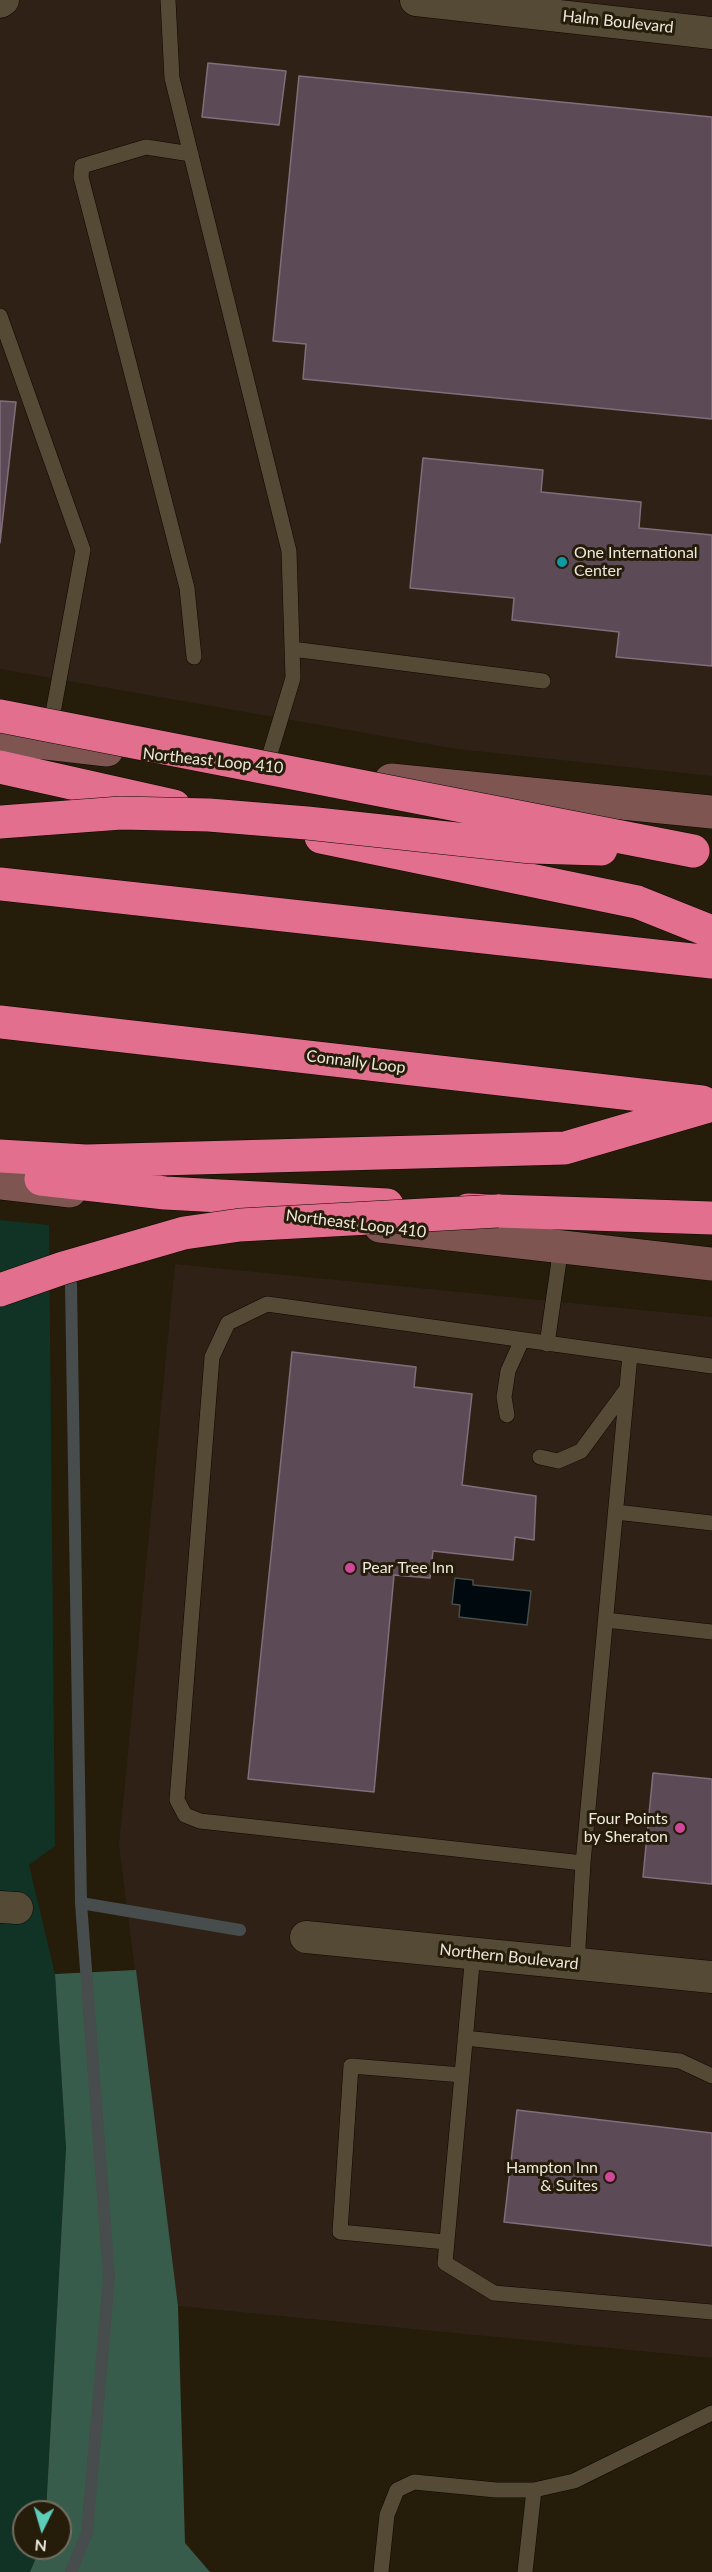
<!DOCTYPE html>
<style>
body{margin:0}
#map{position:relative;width:712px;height:2572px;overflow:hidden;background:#251c0a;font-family:Lato,sans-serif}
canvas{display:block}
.north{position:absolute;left:12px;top:2500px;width:60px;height:60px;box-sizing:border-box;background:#251c0a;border:2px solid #756e5e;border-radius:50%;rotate:185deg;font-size:16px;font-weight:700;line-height:24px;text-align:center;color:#eee8dd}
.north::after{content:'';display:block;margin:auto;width:21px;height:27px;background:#5cceba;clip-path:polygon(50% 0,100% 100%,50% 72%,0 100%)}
</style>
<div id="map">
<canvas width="712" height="2572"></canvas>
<div class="north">N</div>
</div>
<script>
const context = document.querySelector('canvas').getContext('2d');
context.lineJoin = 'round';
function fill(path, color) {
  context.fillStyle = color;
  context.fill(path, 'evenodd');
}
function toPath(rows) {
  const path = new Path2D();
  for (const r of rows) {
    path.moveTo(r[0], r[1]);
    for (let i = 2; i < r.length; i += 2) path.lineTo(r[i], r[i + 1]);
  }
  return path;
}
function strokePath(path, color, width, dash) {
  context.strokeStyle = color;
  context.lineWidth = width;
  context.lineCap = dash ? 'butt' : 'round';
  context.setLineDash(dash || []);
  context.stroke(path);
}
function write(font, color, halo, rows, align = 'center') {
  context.font = font + ' Lato,sans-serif';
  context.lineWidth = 6;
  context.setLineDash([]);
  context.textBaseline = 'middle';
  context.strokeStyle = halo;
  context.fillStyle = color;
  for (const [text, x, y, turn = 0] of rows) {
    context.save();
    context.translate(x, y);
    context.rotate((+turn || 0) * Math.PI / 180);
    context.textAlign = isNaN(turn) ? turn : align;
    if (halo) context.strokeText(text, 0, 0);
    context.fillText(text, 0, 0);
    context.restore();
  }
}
const commercial = toPath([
 [0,0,712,0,712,776,457,749,0,669],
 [175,1264,712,1317,712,2358,178,2306,119,1845]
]);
const green = toPath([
 [0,1220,49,1225,55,1846,29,1865,55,1974,66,2148,46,2512,24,2512,24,2548,40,2548,30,2572,0,2572]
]);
const forest = toPath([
 [136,1970,178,2306,185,2543,210,2572,30,2572,40,2548,60,2548,60,2512,46,2512,66,2148,55,1974]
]);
const water = toPath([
 [455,1578,473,1580,473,1585,531,1591,527,1625,459,1617,460,1605,452,1604,455,1578]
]);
const stream = toPath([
 [81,1903,240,1930],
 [71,2572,87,2533,109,2277,81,1903,71,1284]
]);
const building = toPath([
 [208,63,286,71,279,125,202,117,208,63],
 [299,76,712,117,712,419,303,379,306,344,273,341,299,76],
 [0,401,16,402,0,543,0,401],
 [423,458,543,470,541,492,641,502,639,528,712,535,712,666,616,657,619,632,512,620,514,598,410,588,423,458],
 [292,1352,416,1367,414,1387,472,1394,462,1485,536,1496,534,1540,515,1537,513,1560,433,1551,430,1578,394,1575,374,1792,248,1779,292,1352],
 [653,1773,712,1779,712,1884,643,1877,653,1773],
 [517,2110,712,2133,712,2246,504,2222,517,2110]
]);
const service = toPath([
 [168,0,172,78,289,551,293,678,266,767],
 [191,154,146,147,82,166,81,177,187,588,194,657],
 [0,316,83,550,50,729],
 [292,649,543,681],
 [547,1344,561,1247],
 [507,1415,504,1397,508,1371,522,1340],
 [540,1457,558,1461,581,1451,626,1390],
 [616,1512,712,1523],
 [606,1620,712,1632],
 [583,1863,630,1355],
 [473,1953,445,2263,494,2293,712,2312],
 [577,1964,583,1863,200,1821,185,1815,177,1800,212,1357,228,1323,267,1304,712,1366],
 [465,2038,680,2061,712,2076],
 [446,2242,340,2232,351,2066,462,2075],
 [381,2572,387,2515,397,2490,414,2482,496,2490,534,2490,574,2481,712,2413],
 [525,2572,534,2490]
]);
const minor = toPath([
 [416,0,712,33],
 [0,2,3,0],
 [0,1907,17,1908],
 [306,1937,712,1977]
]);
const secondary = toPath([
 [0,738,107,750],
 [391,780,712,812],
 [0,1183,70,1191],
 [380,1226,712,1264]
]);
const motorway = toPath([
 [0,767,174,806],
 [321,837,637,902,712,932],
 [0,884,712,962],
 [0,1022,702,1102],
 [0,1156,86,1161,565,1148,712,1105],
 [41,1179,165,1193,387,1205],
 [468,1210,712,1218]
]);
const motorwayBridge = toPath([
 [0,716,693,851],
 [0,822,121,813,209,815,307,823,531,847,601,849],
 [0,1290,63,1268,184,1233,240,1225,498,1211]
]);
const markers = [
 [562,562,6,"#0f9aa8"],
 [350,1568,6,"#d1479c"],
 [680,1828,6,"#d1479c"],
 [610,2177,6,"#d1479c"]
];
const streetNames = [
 ["Halm Boulevard",618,22,6],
 ["Northeast Loop 410",213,761,6],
 ["Connally Loop",356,1062,7],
 ["Northeast Loop 410",356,1224,7],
 ["Northern Boulevard",509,1957,6]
];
const poiNames = [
 ["One International",574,553],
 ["Center",574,571],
 ["Pear Tree Inn",362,1568],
 ["Four Points",668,1819,"right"],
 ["by Sheraton",668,1837,"right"],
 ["Hampton Inn",598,2168,"right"],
 ["& Suites",598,2186,"right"]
];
fill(commercial, '#302116');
fill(green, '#103325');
fill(forest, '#385c4b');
fill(water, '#00090e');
strokePath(water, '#474c4c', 1.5);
strokePath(stream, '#474c4c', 12);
fill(building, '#5d4a57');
strokePath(building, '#826d7b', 1.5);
strokePath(service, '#0e0700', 16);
strokePath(minor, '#0e0700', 33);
strokePath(secondary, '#0e0700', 34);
strokePath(motorway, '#0e0700', 34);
strokePath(service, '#544a36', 15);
strokePath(minor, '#544a36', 32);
strokePath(secondary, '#7e5550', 33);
strokePath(motorway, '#e16f8d', 33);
strokePath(motorwayBridge, '#0e0700', 34, []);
strokePath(motorwayBridge, '#e16f8d', 33);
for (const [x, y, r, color] of markers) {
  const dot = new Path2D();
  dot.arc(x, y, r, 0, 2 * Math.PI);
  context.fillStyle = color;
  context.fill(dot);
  strokePath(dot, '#251c0a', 2);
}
write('16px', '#eee8dd', '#251c0a', streetNames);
write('16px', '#eee8dd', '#251c0a', poiNames, 'left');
</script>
